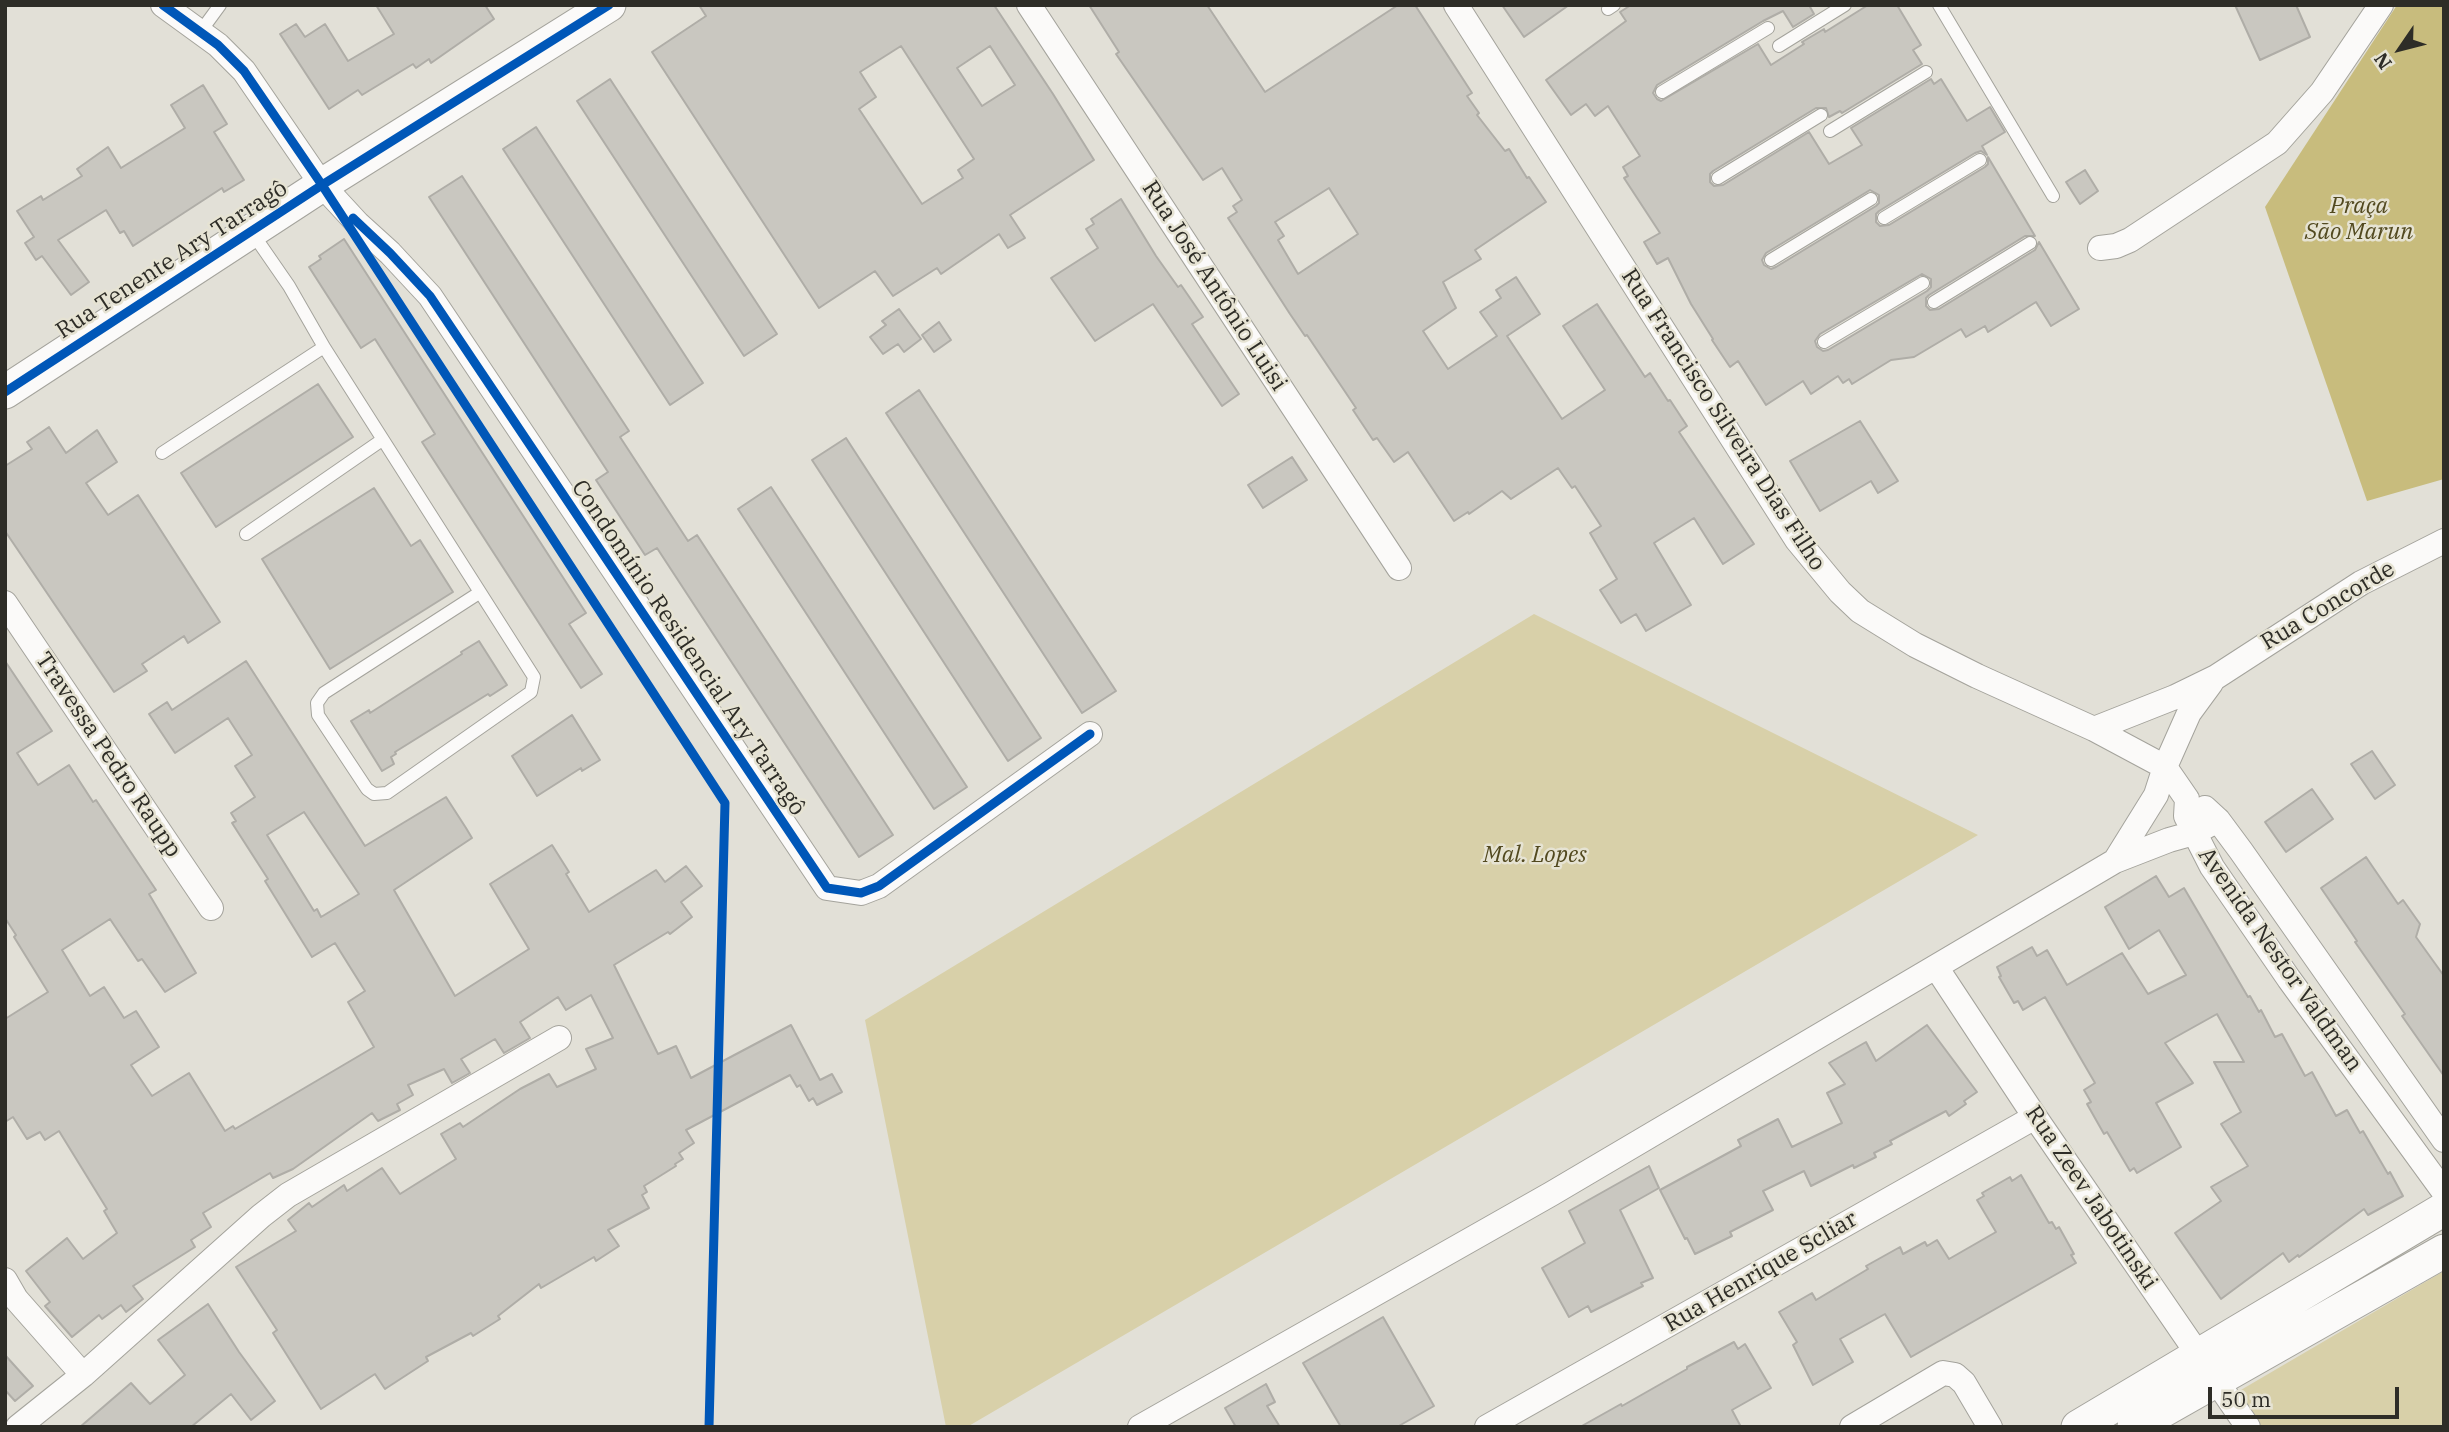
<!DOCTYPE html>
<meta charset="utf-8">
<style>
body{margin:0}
#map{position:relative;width:2449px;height:1432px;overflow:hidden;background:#e2e0d7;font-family:"IBM Plex Serif",serif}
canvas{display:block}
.frame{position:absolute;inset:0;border:7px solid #2e2d27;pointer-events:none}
.north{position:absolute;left:2365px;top:14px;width:70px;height:70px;-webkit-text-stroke:5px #e6e3d3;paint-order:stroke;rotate:235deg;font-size:19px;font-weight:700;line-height:28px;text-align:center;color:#2e2d27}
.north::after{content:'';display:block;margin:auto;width:24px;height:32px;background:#2e2d27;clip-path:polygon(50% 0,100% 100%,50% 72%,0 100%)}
.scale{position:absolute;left:2208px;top:1387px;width:191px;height:32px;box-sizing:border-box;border:4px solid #2e2d27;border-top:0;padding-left:9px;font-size:21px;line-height:24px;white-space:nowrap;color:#2e2d27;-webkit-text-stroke:5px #e6e3d3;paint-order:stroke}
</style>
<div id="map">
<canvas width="2449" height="1432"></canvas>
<div class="frame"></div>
<div class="north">N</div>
<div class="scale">50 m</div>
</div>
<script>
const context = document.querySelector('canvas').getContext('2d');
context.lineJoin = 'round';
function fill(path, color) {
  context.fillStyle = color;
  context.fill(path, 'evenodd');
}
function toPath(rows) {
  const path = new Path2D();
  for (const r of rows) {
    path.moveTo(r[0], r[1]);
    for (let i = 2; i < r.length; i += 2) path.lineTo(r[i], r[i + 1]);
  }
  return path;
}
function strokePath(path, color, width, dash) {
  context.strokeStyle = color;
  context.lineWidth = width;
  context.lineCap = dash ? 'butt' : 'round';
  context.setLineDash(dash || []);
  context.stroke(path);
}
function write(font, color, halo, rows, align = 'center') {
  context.font = font + ' "IBM Plex Serif",serif';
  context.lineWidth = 5;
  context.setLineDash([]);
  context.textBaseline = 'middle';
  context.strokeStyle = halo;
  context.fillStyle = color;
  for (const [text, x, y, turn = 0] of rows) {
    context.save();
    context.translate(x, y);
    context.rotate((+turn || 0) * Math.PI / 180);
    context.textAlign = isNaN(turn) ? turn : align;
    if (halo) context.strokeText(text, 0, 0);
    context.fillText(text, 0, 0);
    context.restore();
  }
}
const green = toPath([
 [1534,614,1978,835,967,1427,946,1427,865,1020],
 [2444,1271,2444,1427,2257,1427,2234,1394]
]);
const forest = toPath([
 [2397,5,2444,5,2444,479,2367,501,2265,207]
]);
const building = toPath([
 [376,5,485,5,494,19,431,63,429,59,416,68,413,64,362,95,358,90,329,109,280,34,296,24,305,37,325,24,348,61,394,34,376,5],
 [699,5,994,5,1053,94,1094,160,1010,215,1025,238,1008,248,999,234,941,274,937,268,893,296,875,271,819,308,652,52,706,16,699,5],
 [901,46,974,159,958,170,963,178,922,204,859,109,876,97,860,72,901,46],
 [990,46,1015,85,982,106,957,68,990,46],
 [1089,5,1207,5,1265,92,1398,5,1415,5,1472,93,1467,96,1479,113,1477,115,1505,151,1509,149,1527,178,1529,177,1546,202,1475,250,1481,259,1443,282,1456,308,1423,331,1448,369,1497,336,1480,312,1501,298,1496,290,1516,277,1540,314,1507,336,1562,419,1605,390,1563,326,1597,304,1645,377,1650,373,1668,401,1670,400,1687,426,1679,432,1754,544,1723,564,1694,518,1654,543,1691,605,1646,631,1636,614,1621,623,1600,590,1617,579,1590,533,1601,526,1575,486,1572,488,1558,468,1511,499,1502,491,1469,514,1468,512,1454,521,1408,452,1394,462,1377,438,1373,440,1353,410,1356,408,1307,335,1305,336,1290,314,1228,218,1237,212,1233,206,1242,200,1222,168,1203,180,1116,54,1119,52,1089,5],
 [1329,188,1358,234,1298,274,1278,240,1284,236,1275,222,1329,188],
 [1502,5,1569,5,1524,37,1502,5],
 [1631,5,1809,5,1814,14,1793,27,1783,11,1763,21,1657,85,1653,93,1657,99,1661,101,1758,44,1771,65,1804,44,1802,42,1824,29,1825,32,1868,5,1897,5,1921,45,1913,50,1922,64,1842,113,1840,111,1829,117,1826,108,1816,108,1713,171,1710,174,1710,182,1714,186,1723,185,1809,132,1829,164,1862,145,1851,128,1931,79,1934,84,1941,79,1967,121,1990,107,2005,132,1982,146,1987,155,1981,151,1975,153,1879,211,1876,214,1876,222,1880,226,1889,225,1985,167,1988,164,1988,157,2035,236,2025,236,1929,295,1926,298,1926,306,1930,310,1939,309,2035,250,2039,242,2079,309,2051,326,2036,302,1988,332,1985,326,1966,337,1961,329,1914,357,1891,360,1852,384,1849,379,1843,383,1838,376,1811,394,1803,381,1766,405,1738,361,1730,367,1712,340,1713,339,1691,304,1668,258,1657,264,1644,242,1660,233,1624,178,1628,176,1623,167,1640,156,1608,106,1595,116,1586,104,1571,115,1546,80,1626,21,1620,12,1631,5],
 [1870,190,1879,195,1879,203,1876,206,1776,267,1771,269,1764,265,1762,260,1766,253,1870,190],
 [1922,274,1931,279,1931,287,1927,291,1828,350,1823,351,1817,347,1815,341,1820,334,1922,274],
 [2235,5,2296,5,2310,37,2260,60,2235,5],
 [610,79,777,334,744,356,577,101,610,79],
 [203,85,227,124,214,132,244,180,224,192,222,188,133,246,124,231,120,233,106,210,58,240,89,282,71,295,42,256,36,260,25,243,34,237,17,211,41,196,43,200,82,176,77,169,108,147,121,168,185,128,171,105,203,85],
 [536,127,703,383,670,405,503,149,536,127],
 [2085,170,2098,191,2080,204,2066,182,2085,170],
 [462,176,629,431,620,437,688,541,697,535,893,835,859,857,657,548,645,555,596,480,608,472,429,197,462,176],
 [1121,199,1156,256,1178,287,1181,285,1203,317,1192,324,1239,394,1222,406,1153,304,1095,341,1051,278,1098,248,1086,229,1094,224,1091,219,1121,199],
 [344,239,586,613,569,624,602,674,581,688,422,442,435,434,375,339,361,348,309,267,321,259,319,256,344,239],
 [899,309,921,339,904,352,898,344,883,354,870,337,886,325,882,321,899,309],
 [939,322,951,340,934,352,922,335,939,322],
 [318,384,353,437,216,527,181,473,318,384],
 [919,390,1116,691,1082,713,886,413,919,390],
 [1860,421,1898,481,1878,493,1871,481,1820,511,1790,461,1860,421],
 [49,427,66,453,97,430,117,462,86,483,108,515,138,495,220,622,188,643,184,636,142,664,147,671,114,692,5,531,5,466,32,449,27,442,49,427],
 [846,438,1041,738,1008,761,812,460,846,438],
 [1292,457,1307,480,1263,508,1248,485,1292,457],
 [771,487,967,787,934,809,738,509,771,487],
 [374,488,411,546,420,540,453,592,330,669,262,559,374,488],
 [479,641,507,685,490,696,488,694,395,752,396,754,391,757,394,764,382,771,351,721,369,710,370,713,462,654,461,652,479,641],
 [5,661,52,731,17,753,38,785,69,765,93,802,96,800,156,890,149,894,196,973,165,992,142,959,138,961,110,919,62,950,90,996,104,987,124,1018,136,1011,159,1047,131,1065,152,1096,189,1073,225,1131,233,1126,235,1129,374,1047,348,1002,365,991,335,943,312,957,265,881,268,879,232,823,236,821,231,813,255,797,235,766,252,755,228,718,175,753,149,714,167,702,172,710,246,661,365,846,446,797,466,828,472,838,394,890,455,996,529,949,490,884,552,845,569,872,566,874,589,912,656,870,665,882,686,866,702,886,681,902,692,917,670,934,668,932,614,965,658,1054,676,1046,691,1078,791,1025,820,1080,832,1074,842,1092,817,1105,813,1098,809,1101,800,1085,797,1087,790,1075,686,1130,694,1143,679,1153,683,1159,675,1164,676,1166,644,1186,647,1192,642,1195,649,1208,608,1230,619,1246,596,1261,594,1257,541,1288,539,1284,498,1316,500,1319,473,1336,471,1333,426,1357,428,1361,385,1389,375,1374,321,1409,273,1333,277,1330,236,1267,296,1231,288,1220,309,1203,312,1207,344,1185,347,1191,382,1168,400,1194,456,1159,441,1134,460,1123,463,1127,520,1089,549,1074,557,1087,596,1069,586,1049,613,1038,591,995,566,1010,558,997,520,1022,530,1038,504,1053,495,1039,461,1059,470,1073,452,1083,444,1069,408,1085,413,1095,397,1104,400,1110,378,1121,372,1113,293,1169,273,1178,270,1173,203,1213,211,1227,191,1240,195,1247,133,1286,143,1299,126,1312,121,1305,102,1319,99,1315,72,1337,45,1306,50,1302,26,1271,67,1238,83,1259,117,1233,104,1211,107,1209,59,1131,45,1140,40,1132,27,1139,13,1117,5,1122,5,1019,48,992,14,937,16,935,5,918,5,661],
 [304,812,359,894,321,917,317,909,314,911,267,835,304,812],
 [572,715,600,760,582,771,581,768,537,796,512,756,572,715],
 [2372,751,2395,785,2375,799,2351,764,2372,751],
 [2312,789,2333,819,2286,852,2265,822,2312,789],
 [2366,857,2398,904,2403,900,2420,924,2416,937,2444,976,2444,1076,2402,1016,2405,1014,2355,942,2357,941,2349,929,2321,888,2366,857],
 [2156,876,2169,897,2184,888,2248,997,2250,996,2259,1012,2261,1010,2275,1037,2282,1034,2305,1076,2312,1072,2336,1116,2347,1110,2360,1133,2363,1131,2388,1174,2390,1172,2403,1196,2368,1215,2364,1209,2299,1257,2298,1255,2289,1262,2283,1253,2221,1299,2175,1233,2221,1201,2211,1187,2248,1166,2221,1124,2241,1112,2214,1062,2244,1062,2217,1014,2165,1043,2193,1083,2156,1103,2181,1147,2137,1173,2134,1168,2130,1171,2107,1132,2104,1134,2087,1104,2091,1102,2084,1090,2095,1083,2045,997,2023,1010,2018,1001,2014,1003,1999,977,2001,976,1997,967,2032,947,2037,956,2047,950,2067,985,2122,953,2148,994,2186,975,2159,930,2129,949,2105,907,2156,876],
 [1927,1025,1977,1092,1964,1101,1966,1104,1949,1116,1946,1111,1890,1141,1892,1144,1874,1153,1876,1157,1854,1168,1853,1165,1811,1186,1804,1171,1763,1191,1773,1210,1730,1232,1732,1236,1695,1254,1687,1238,1685,1239,1660,1190,1741,1146,1738,1140,1778,1119,1792,1147,1842,1123,1827,1093,1845,1084,1829,1063,1866,1042,1876,1061,1927,1025],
 [1649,1166,1659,1188,1620,1210,1653,1278,1641,1283,1643,1286,1591,1312,1588,1306,1569,1317,1542,1268,1585,1243,1569,1211,1649,1166],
 [2021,1175,2049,1223,2052,1222,2056,1229,2059,1227,2074,1254,2071,1255,2076,1263,1911,1357,1885,1314,1840,1339,1853,1362,1813,1385,1793,1345,1797,1342,1779,1312,1812,1293,1816,1300,1868,1269,1866,1266,1900,1247,1903,1254,1925,1242,1927,1246,1937,1240,1949,1259,1996,1232,1977,1200,1984,1196,1982,1193,2010,1177,2012,1181,2021,1175],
 [208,1304,239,1352,275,1401,251,1420,231,1394,191,1427,80,1427,131,1383,150,1404,185,1375,158,1340,208,1304],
 [1383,1317,1434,1406,1397,1427,1341,1427,1303,1363,1383,1317],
 [1734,1342,1738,1349,1745,1344,1771,1388,1732,1410,1741,1427,1580,1427,1621,1404,1622,1406,1687,1369,1687,1367,1734,1342],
 [5,1355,33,1386,15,1401,5,1390,5,1355],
 [1266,1384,1275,1402,1267,1406,1280,1427,1236,1427,1225,1408,1266,1384]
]);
const service = toPath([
 [1939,5,2053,196],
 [1608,9,1614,5],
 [201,31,220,5],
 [1779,46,1845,5],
 [1662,92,1768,28],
 [1830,131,1926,72],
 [1718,178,1821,115],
 [1884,218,1980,160],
 [251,231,289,286,324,347,534,677,531,692,387,793,374,794,367,789,318,715,317,703,324,693,479,593],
 [1771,260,1871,199],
 [1934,302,2030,243],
 [1824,342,1923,283],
 [162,453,324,347],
 [246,534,382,440]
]);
const minor = toPath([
 [163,5,218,45,244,71,322,185,358,224,390,253,430,296,827,888,861,893,879,886,1090,734],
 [1029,5,1399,568],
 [1456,5,1797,540,1840,592,1860,611,1915,645,1977,676,2094,729,2165,767,2187,799],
 [2100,248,2116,246,2130,240,2277,143,2322,92,2381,5],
 [5,603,211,908],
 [2094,729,2175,697,2216,677,2361,583,2444,541],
 [2187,799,2186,816,2212,867,2289,979,2444,1192],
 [2205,808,2218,820,2241,851,2444,1140],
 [2115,861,2156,795,2165,767,2189,713,2211,683],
 [1936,967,2035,1117,2248,1427],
 [5,1280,16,1299,83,1375],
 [18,1427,83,1375,261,1216,288,1195,559,1038],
 [1140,1427,1551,1194,2115,861,2169,840,2194,833,2218,820],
 [1487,1427,2035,1117],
 [1852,1427,1943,1373,1955,1375,1964,1383,1990,1427]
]);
const secondary = toPath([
 [5,392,322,185,609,5],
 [2078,1427,2444,1209],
 [2134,1427,2444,1251]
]);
const cycleway = toPath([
 [163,5,218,45,244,71,322,185,725,803,709,1427],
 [353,218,390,253,430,296,827,888,861,893,879,886,1090,734],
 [5,392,322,185,609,5]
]);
const parkNames = [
 ["Praça",2359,206],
 ["São Marun",2359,232],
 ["Mal. Lopes",1535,855]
];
const streetNames = [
 ["Rua Tenente Ary Tarragô",172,260,-33],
 ["Rua José Antônio Luisi",1214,286,57],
 ["Rua Francisco Silveira Dias Filho",1723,420,57],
 ["Rua Concorde",2328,606,-31],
 ["Condomínio Residencial Ary Tarragô",688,648,56],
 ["Travessa Pedro Raupp",108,755,56],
 ["Avenida Nestor Valdman",2280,960,55],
 ["Rua Zeev Jabotinski",2091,1198,56],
 ["Rua Henrique Scliar",1761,1272,-30]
];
fill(green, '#d8d0a9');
fill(forest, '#c8bc7d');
fill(building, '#c9c7c0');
strokePath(building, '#afada7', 2);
strokePath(service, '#a4a39c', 14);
strokePath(minor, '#a4a39c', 26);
strokePath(secondary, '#a4a39c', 35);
strokePath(service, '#fbfaf9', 12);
strokePath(minor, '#fbfaf9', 24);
strokePath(secondary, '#fbfaf9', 33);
strokePath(cycleway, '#0057b8', 9);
write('italic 23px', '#52491f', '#e6e3d3', parkNames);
write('23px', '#2e2d27', '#e6e3d3', streetNames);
</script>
